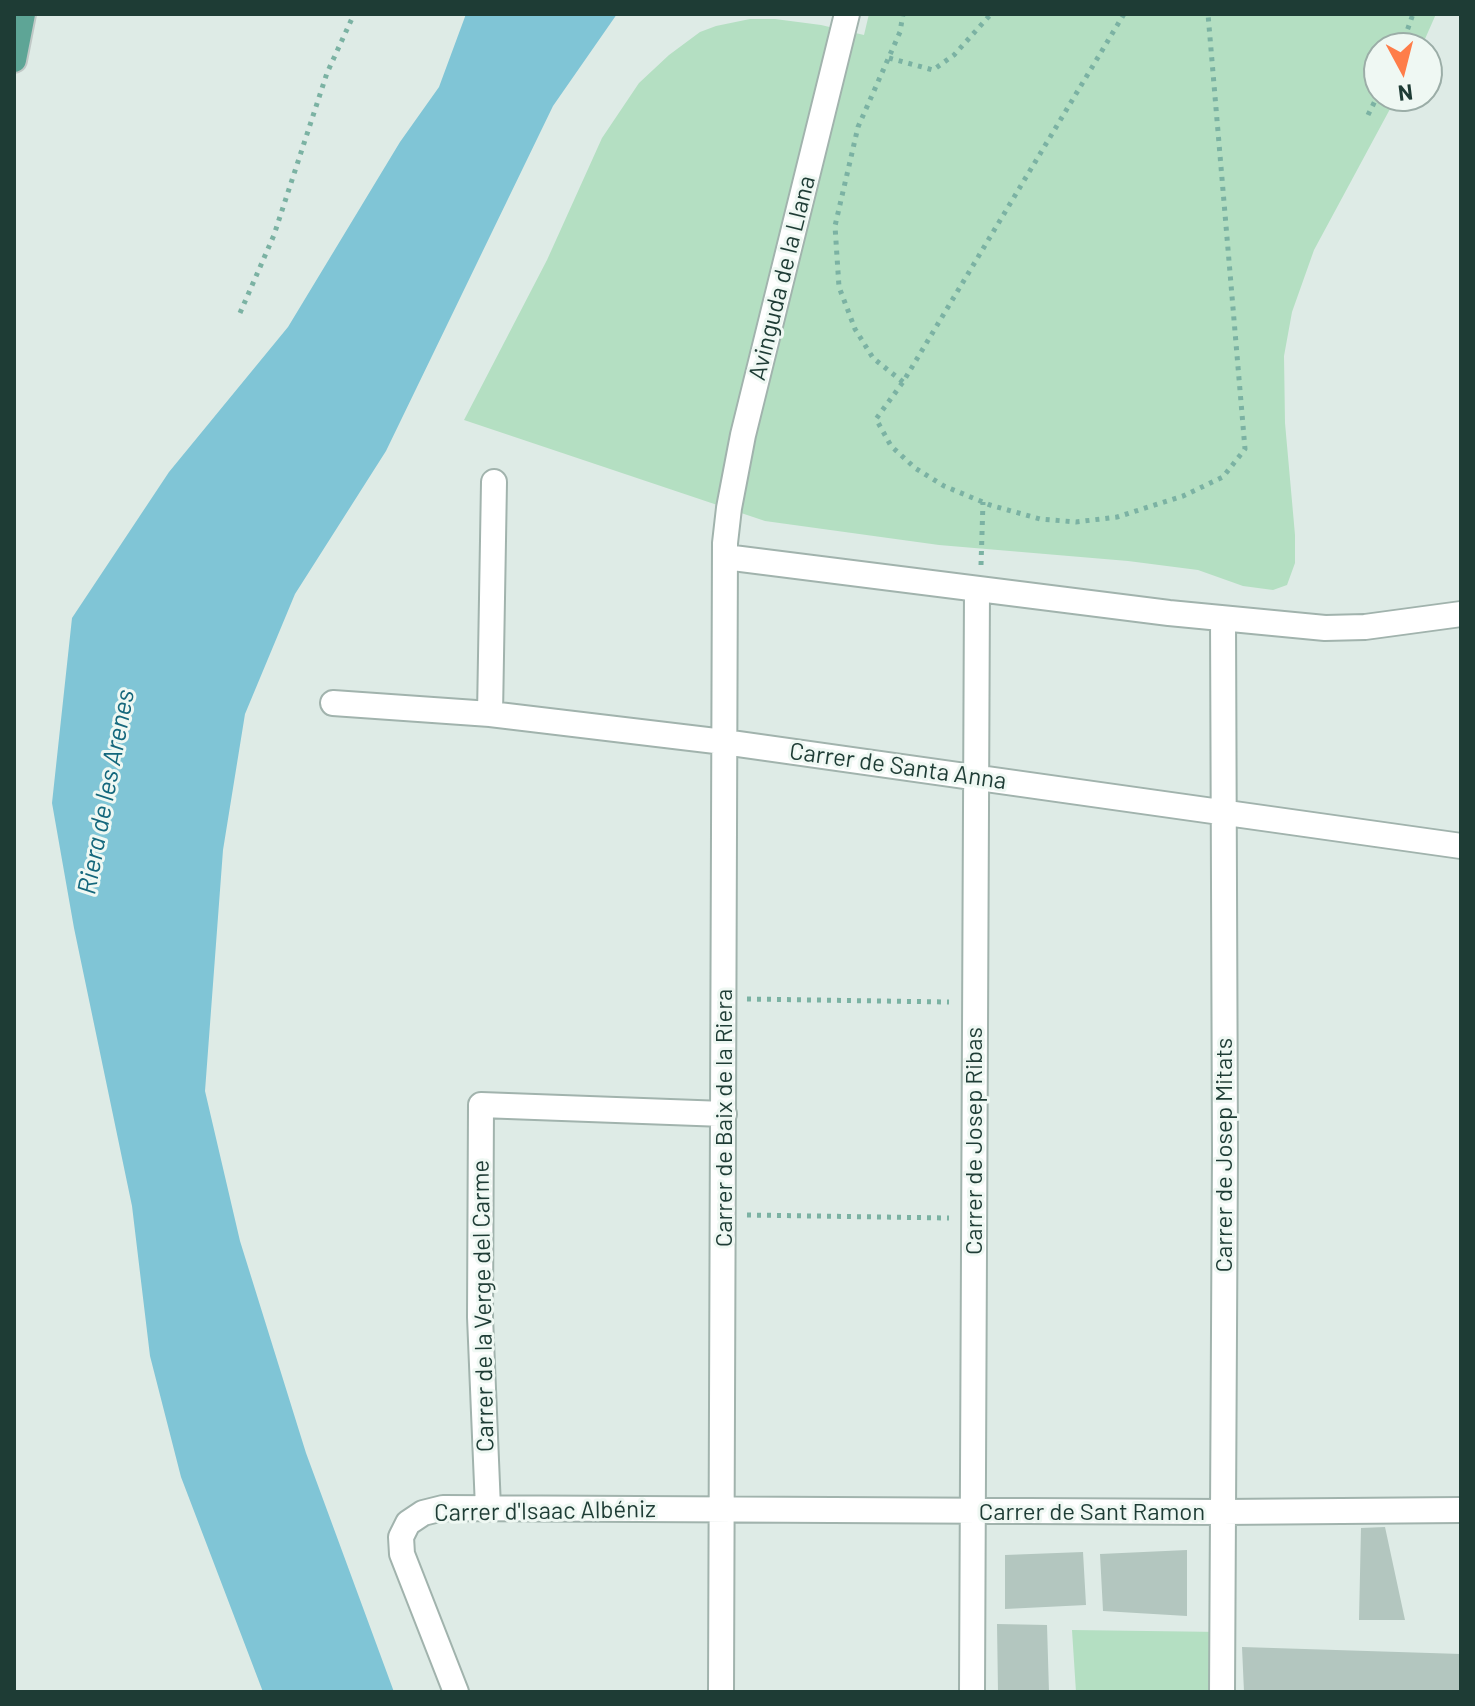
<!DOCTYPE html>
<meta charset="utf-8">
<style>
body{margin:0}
#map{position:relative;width:1475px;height:1706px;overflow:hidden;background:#deebe6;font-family:Barlow,sans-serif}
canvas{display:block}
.frame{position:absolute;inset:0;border:16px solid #1e3c35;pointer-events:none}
.north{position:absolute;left:1363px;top:32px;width:80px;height:80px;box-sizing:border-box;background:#eff8f3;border:2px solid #9bada7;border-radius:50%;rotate:173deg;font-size:22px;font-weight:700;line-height:32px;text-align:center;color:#1e3c35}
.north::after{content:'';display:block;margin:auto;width:28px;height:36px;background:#fe7d49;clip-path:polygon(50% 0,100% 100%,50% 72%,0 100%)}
</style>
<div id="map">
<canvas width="1475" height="1706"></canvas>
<div class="frame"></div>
<div class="north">N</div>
</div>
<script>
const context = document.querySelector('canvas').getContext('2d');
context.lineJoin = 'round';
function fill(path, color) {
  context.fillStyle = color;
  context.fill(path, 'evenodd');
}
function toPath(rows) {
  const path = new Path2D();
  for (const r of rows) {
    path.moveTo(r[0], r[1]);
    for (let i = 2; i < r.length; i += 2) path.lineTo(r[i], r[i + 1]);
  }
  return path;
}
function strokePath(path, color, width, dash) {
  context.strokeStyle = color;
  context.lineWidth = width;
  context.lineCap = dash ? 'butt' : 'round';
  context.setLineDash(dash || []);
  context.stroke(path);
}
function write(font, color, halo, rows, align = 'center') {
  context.font = font + ' Barlow,sans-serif';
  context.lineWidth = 6;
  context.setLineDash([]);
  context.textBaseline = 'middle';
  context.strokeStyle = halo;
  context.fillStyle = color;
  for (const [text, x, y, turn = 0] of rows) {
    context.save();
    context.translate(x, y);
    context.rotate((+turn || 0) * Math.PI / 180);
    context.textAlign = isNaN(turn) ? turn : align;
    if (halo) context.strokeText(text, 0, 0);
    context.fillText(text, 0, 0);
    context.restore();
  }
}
const green = toPath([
 [869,14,1436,14,1421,48,1379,48,1379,96,1397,96,1314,250,1292,312,1284,356,1285,423,1295,535,1295,563,1287,585,1273,590,1243,586,1198,570,1128,561,939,545,765,521,464,420,547,260,602,138,639,83,669,55,700,32,716,26,750,19,775,19,821,25,864,35],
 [1072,1630,1222,1632,1222,1692,1076,1692]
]);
const water = toPath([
 [466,14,617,14,553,106,386,451,295,594,245,714,223,850,205,1091,240,1241,306,1453,394,1692,263,1692,181,1477,150,1356,132,1206,74,928,52,803,72,618,169,472,288,327,400,142,439,87]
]);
const building = toPath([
 [1385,1527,1405,1620,1359,1620,1361,1528],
 [1187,1550,1187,1616,1103,1611,1100,1554],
 [1083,1552,1086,1605,1005,1609,1005,1555],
 [997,1624,1047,1625,1049,1692,998,1692],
 [1242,1647,1461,1654,1461,1692,1244,1692]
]);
const path = toPath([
 [1124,14,903,382,876,419,891,446,915,468,944,486,990,505,1040,519,1076,522,1117,517,1183,496,1223,477,1245,449,1208,14],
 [1401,48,1413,14],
 [889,58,933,70,954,55,991,14],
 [1368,115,1379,93],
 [240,313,274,235,327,73,354,14],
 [903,382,873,358,855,329,839,287,835,226,858,127,900,32,903,14],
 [981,565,983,502],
 [747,999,949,1002],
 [747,1215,949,1218]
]);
const minor = toPath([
 [725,557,1169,613,1325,628,1365,627,1461,614],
 [333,703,490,714,724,742,1461,846],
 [490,714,494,482],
 [488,1508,480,1317,481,1105,724,1114],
 [456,1692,402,1554,401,1537,408,1523,423,1513,443,1508,1222,1512,1461,1510],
 [721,1692,725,543,729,508,743,435,847,14],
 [972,1692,977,589],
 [1222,1692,1225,1150,1223,619]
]);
const major = toPath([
 [14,60,23,14]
]);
const streetNames = [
 ["Avinguda de la Llana",782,278,-76],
 ["Carrer de Santa Anna",898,766,8],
 ["Carrer de Baix de la Riera",724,1118,-90],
 ["Carrer de Josep Ribas",974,1141,-90],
 ["Carrer de Josep Mitats",1224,1155,-90],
 ["Carrer de la Verge del Carme",483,1306,-91],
 ["Carrer d'Isaac Albéniz",545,1511,-1],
 ["Carrer de Sant Ramon",1092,1512]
];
const waterNames = [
 ["Riera de les Arenes",106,792,-79]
];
fill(green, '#b4dfc2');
fill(water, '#80c5d6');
fill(building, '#b3c6bf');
strokePath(minor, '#a1b3ad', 28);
strokePath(major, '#c0c8c6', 28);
strokePath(path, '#7bb2a3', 5, [4, 6]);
strokePath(minor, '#fff', 24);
strokePath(major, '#5ea596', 24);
write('24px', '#1e3c35', '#eff8f3', streetNames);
write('italic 26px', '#14677c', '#eff8f3', waterNames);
</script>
